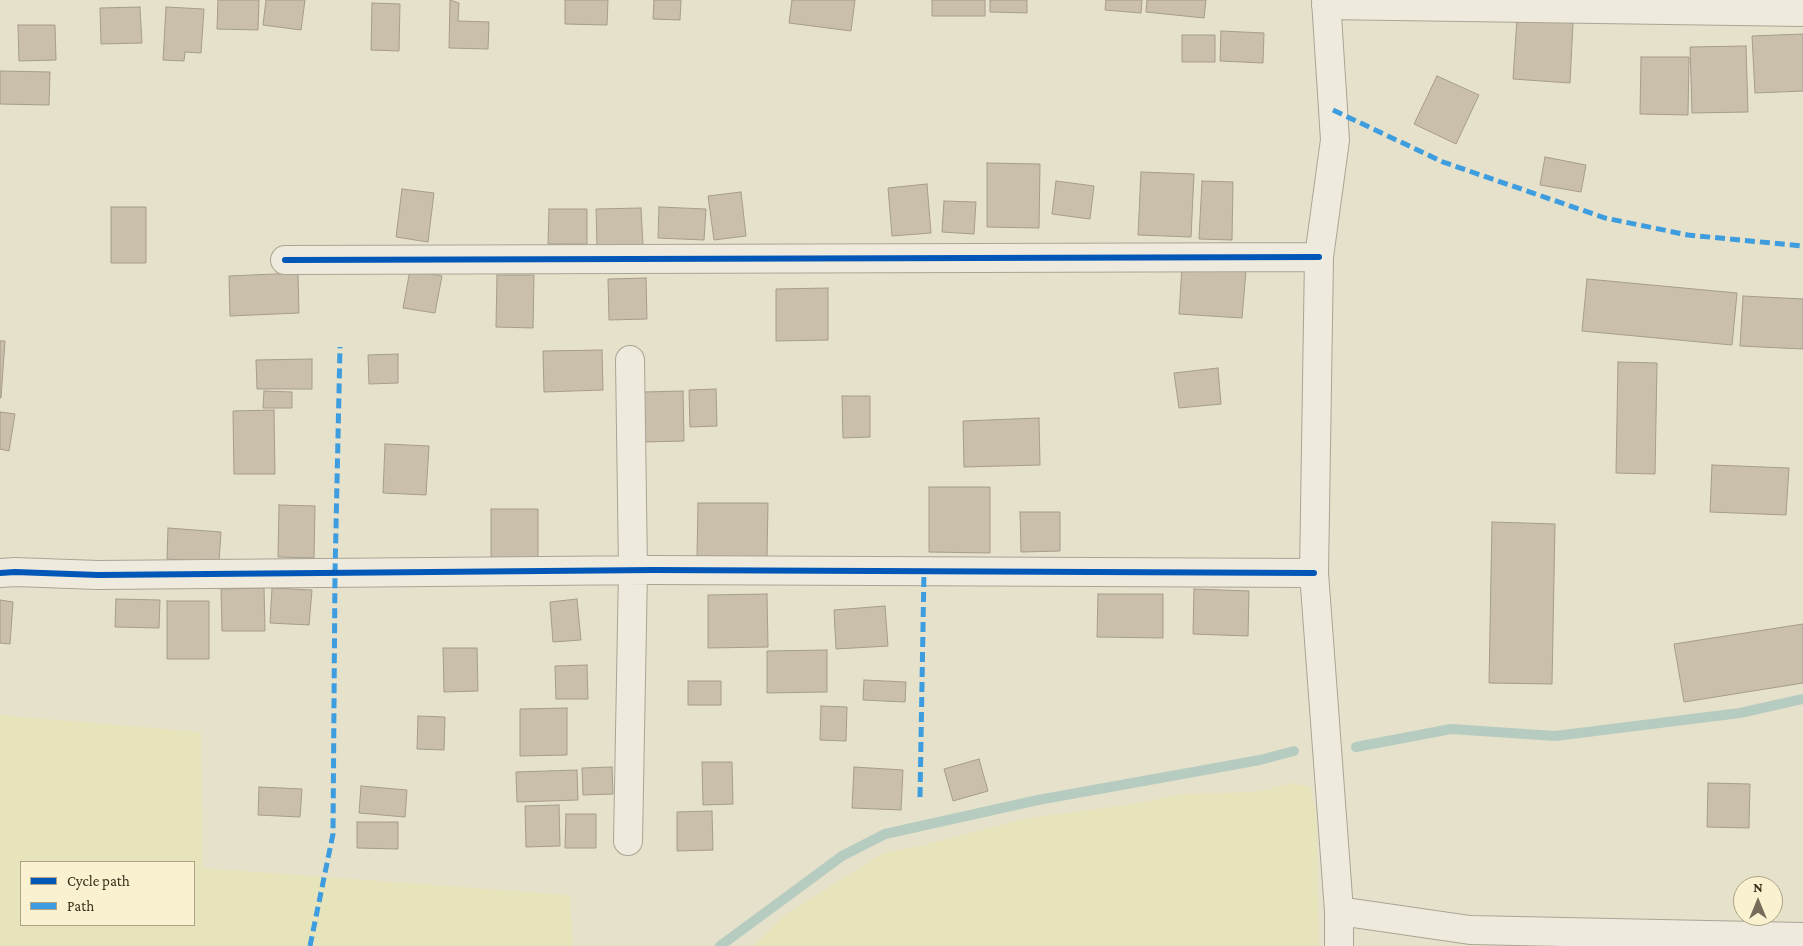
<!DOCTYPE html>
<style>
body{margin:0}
#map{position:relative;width:1803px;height:946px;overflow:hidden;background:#e6e1cb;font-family:"Crimson Pro",serif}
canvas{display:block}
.legend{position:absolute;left:20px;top:861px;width:175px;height:65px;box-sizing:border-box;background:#f9f1cf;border:1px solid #ada387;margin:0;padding:6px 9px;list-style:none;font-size:15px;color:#3a2d1b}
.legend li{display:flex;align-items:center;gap:10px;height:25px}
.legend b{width:25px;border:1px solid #ada387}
.north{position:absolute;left:1733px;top:876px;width:50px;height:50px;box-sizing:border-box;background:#f9f1cf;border:1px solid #ada387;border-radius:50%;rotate:0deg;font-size:14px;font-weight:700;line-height:20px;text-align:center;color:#3a2d1b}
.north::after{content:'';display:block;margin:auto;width:18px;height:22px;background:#766c59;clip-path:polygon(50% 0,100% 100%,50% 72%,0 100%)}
</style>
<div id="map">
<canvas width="1803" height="946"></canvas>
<ul class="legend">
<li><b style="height:6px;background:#0057b8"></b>Cycle path</li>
<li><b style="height:6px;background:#3e9ddf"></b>Path</li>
</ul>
<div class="north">N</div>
</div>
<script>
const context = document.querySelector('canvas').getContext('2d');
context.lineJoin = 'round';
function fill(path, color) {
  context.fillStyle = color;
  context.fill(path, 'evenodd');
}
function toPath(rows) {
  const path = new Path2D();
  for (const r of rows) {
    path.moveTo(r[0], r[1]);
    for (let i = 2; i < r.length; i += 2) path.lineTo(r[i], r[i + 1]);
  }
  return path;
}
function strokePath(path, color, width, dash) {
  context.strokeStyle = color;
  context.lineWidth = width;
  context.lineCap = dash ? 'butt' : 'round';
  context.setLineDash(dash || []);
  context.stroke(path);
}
const farmland = toPath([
 [0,715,201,732,203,868,570,895,573,946,0,946],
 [21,862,194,862,194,925,21,925],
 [1292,783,1310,787,1316,811,1319,946,753,946,785,915,883,853,920,846,1029,818,1134,804,1181,794,1256,792]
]);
const stream = toPath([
 [1356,747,1451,729,1555,736,1740,713,1803,699],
 [720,946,842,856,885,834,1038,800,1260,760,1294,751]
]);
const building = toPath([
 [218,0,259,0,258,30,217,29,218,0],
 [266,0,305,0,301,30,263,25,266,0],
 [450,0,459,3,458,21,489,22,488,49,449,48,450,0],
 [565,0,608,0,607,25,565,24,565,0],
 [654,0,681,0,680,20,653,19,654,0],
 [792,0,855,0,851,31,789,23,792,0],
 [932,0,985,0,985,16,932,16,932,0],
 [990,0,1027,0,1027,13,990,12,990,0],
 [1106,0,1142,0,1141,13,1105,10,1106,0],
 [1147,0,1206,0,1204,18,1146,12,1147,0],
 [372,3,400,4,399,51,371,50,372,3],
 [140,7,142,43,101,44,100,8,140,7],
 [166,7,204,9,201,53,185,52,184,61,163,60,166,7],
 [1517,19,1573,23,1570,83,1513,79,1517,19],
 [18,25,55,25,56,60,19,61,18,25],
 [1221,31,1264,33,1263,63,1220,61,1221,31],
 [1803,34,1803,91,1755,93,1752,36,1803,34],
 [1182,35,1215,35,1215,62,1182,62,1182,35],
 [1746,46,1748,112,1692,113,1690,47,1746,46],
 [1641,57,1689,57,1688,115,1640,114,1641,57],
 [0,71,50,72,49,105,0,104,0,71],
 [1437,76,1479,95,1456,144,1414,124,1437,76],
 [1545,157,1586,165,1581,192,1540,185,1545,157],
 [987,163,1040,164,1039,228,987,227,987,163],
 [1141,172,1194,174,1191,237,1138,235,1141,172],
 [1056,181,1094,186,1090,219,1052,214,1056,181],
 [1202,181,1233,182,1232,240,1199,239,1202,181],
 [927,184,931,233,892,236,888,188,927,184],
 [402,189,434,193,428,242,396,237,402,189],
 [741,192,746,236,714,240,708,196,741,192],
 [944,201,976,202,974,234,942,232,944,201],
 [111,207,146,207,146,263,111,263,111,207],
 [659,207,706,209,704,240,658,238,659,207],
 [641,208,643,245,597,246,596,209,641,208],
 [549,209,587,209,587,244,548,244,549,209],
 [1182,267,1246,271,1242,318,1179,314,1182,267],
 [410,270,442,276,435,313,403,308,410,270],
 [298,273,299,313,230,316,229,276,298,273],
 [497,275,534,275,533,328,496,327,497,275],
 [646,278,647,319,609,320,608,279,646,278],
 [1587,279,1737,293,1732,345,1582,331,1587,279],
 [828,288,828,340,776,341,776,289,828,288],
 [1743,296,1803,299,1803,349,1740,346,1743,296],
 [0,341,5,341,1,398,0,398,0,341],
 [602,350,603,390,544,392,543,351,602,350],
 [398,354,398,383,369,384,368,355,398,354],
 [312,359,312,389,257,389,256,360,312,359],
 [1618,362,1657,363,1655,474,1616,473,1618,362],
 [1218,368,1221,404,1179,408,1174,373,1218,368],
 [716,389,717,426,690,427,689,390,716,389],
 [264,391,292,392,292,408,263,408,264,391],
 [683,391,684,441,645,442,644,392,683,391],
 [842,396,870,396,870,437,843,438,842,396],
 [274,410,275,474,234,474,233,411,274,410],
 [0,412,15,414,9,451,0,449,0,412],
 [1039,418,1040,465,964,467,963,421,1039,418],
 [385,444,429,446,426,495,383,493,385,444],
 [1712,465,1789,468,1786,515,1710,512,1712,465],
 [929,487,990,487,990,553,929,552,929,487],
 [698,503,768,503,767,557,697,556,698,503],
 [279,505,315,506,314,558,278,557,279,505],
 [491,509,538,509,538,558,491,558,491,509],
 [1020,512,1060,512,1060,551,1021,552,1020,512],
 [1492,522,1555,524,1552,684,1489,683,1492,522],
 [168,528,221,532,219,562,167,559,168,528],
 [264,588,265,631,222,631,221,589,264,588],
 [272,588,312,590,309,625,270,623,272,588],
 [1194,589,1249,591,1248,636,1193,634,1194,589],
 [767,594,768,647,708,648,708,595,767,594],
 [1098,594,1163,594,1163,638,1097,637,1098,594],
 [116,599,160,600,159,628,115,627,116,599],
 [577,599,581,640,553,642,550,602,577,599],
 [0,600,13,602,10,644,0,643,0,600],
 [167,601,209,601,209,659,167,659,167,601],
 [885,606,888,646,836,649,834,610,885,606],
 [1803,624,1803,683,1684,702,1674,644,1803,624],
 [443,648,477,648,478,691,444,692,443,648],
 [827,650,827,692,767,693,767,651,827,650],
 [587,665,588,699,556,699,555,666,587,665],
 [864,680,906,682,905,702,863,700,864,680],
 [688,681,721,681,721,705,688,705,688,681],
 [821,706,847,707,846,741,820,740,821,706],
 [567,708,567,755,520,756,520,709,567,708],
 [418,716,445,717,444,750,417,749,418,716],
 [979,759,988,791,953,801,944,769,979,759],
 [702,762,732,762,733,804,703,805,702,762],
 [612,767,613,794,583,795,582,768,612,767],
 [854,767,903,770,901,810,852,808,854,767],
 [577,770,578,800,517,802,516,772,577,770],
 [1708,783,1750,784,1749,828,1707,827,1708,783],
 [361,786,407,790,405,817,359,813,361,786],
 [259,787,302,789,300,817,258,815,259,787],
 [559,805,560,846,526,847,525,806,559,805],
 [712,811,713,850,677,851,677,812,712,811],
 [566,814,596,814,596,848,565,848,566,814],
 [357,822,398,822,398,849,357,848,357,822]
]);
const minor = toPath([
 [1326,0,1335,140,1319,257,1314,573,1339,911,1339,946],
 [1326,5,1803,12],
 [285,260,1319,257],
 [0,573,15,572,98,575,654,570,1314,573],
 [628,841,633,570,630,360],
 [1339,911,1470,930,1803,937]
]);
const quiet = toPath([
 [1333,110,1443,162,1605,218,1688,235,1803,246],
 [920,797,924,571],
 [310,946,333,834,335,573,340,347]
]);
const cycleway = toPath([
 [285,260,1319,257],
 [0,573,15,572,98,575,654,570,1314,573]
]);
fill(farmland, '#e7e3ba');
strokePath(stream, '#b7ccc1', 10);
fill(building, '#cabfab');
strokePath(building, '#a69c8a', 1);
strokePath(minor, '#aba494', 30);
strokePath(minor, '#eeeadd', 28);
strokePath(quiet, '#3e9ddf', 5, [10, 5]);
strokePath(cycleway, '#0057b8', 6);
</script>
